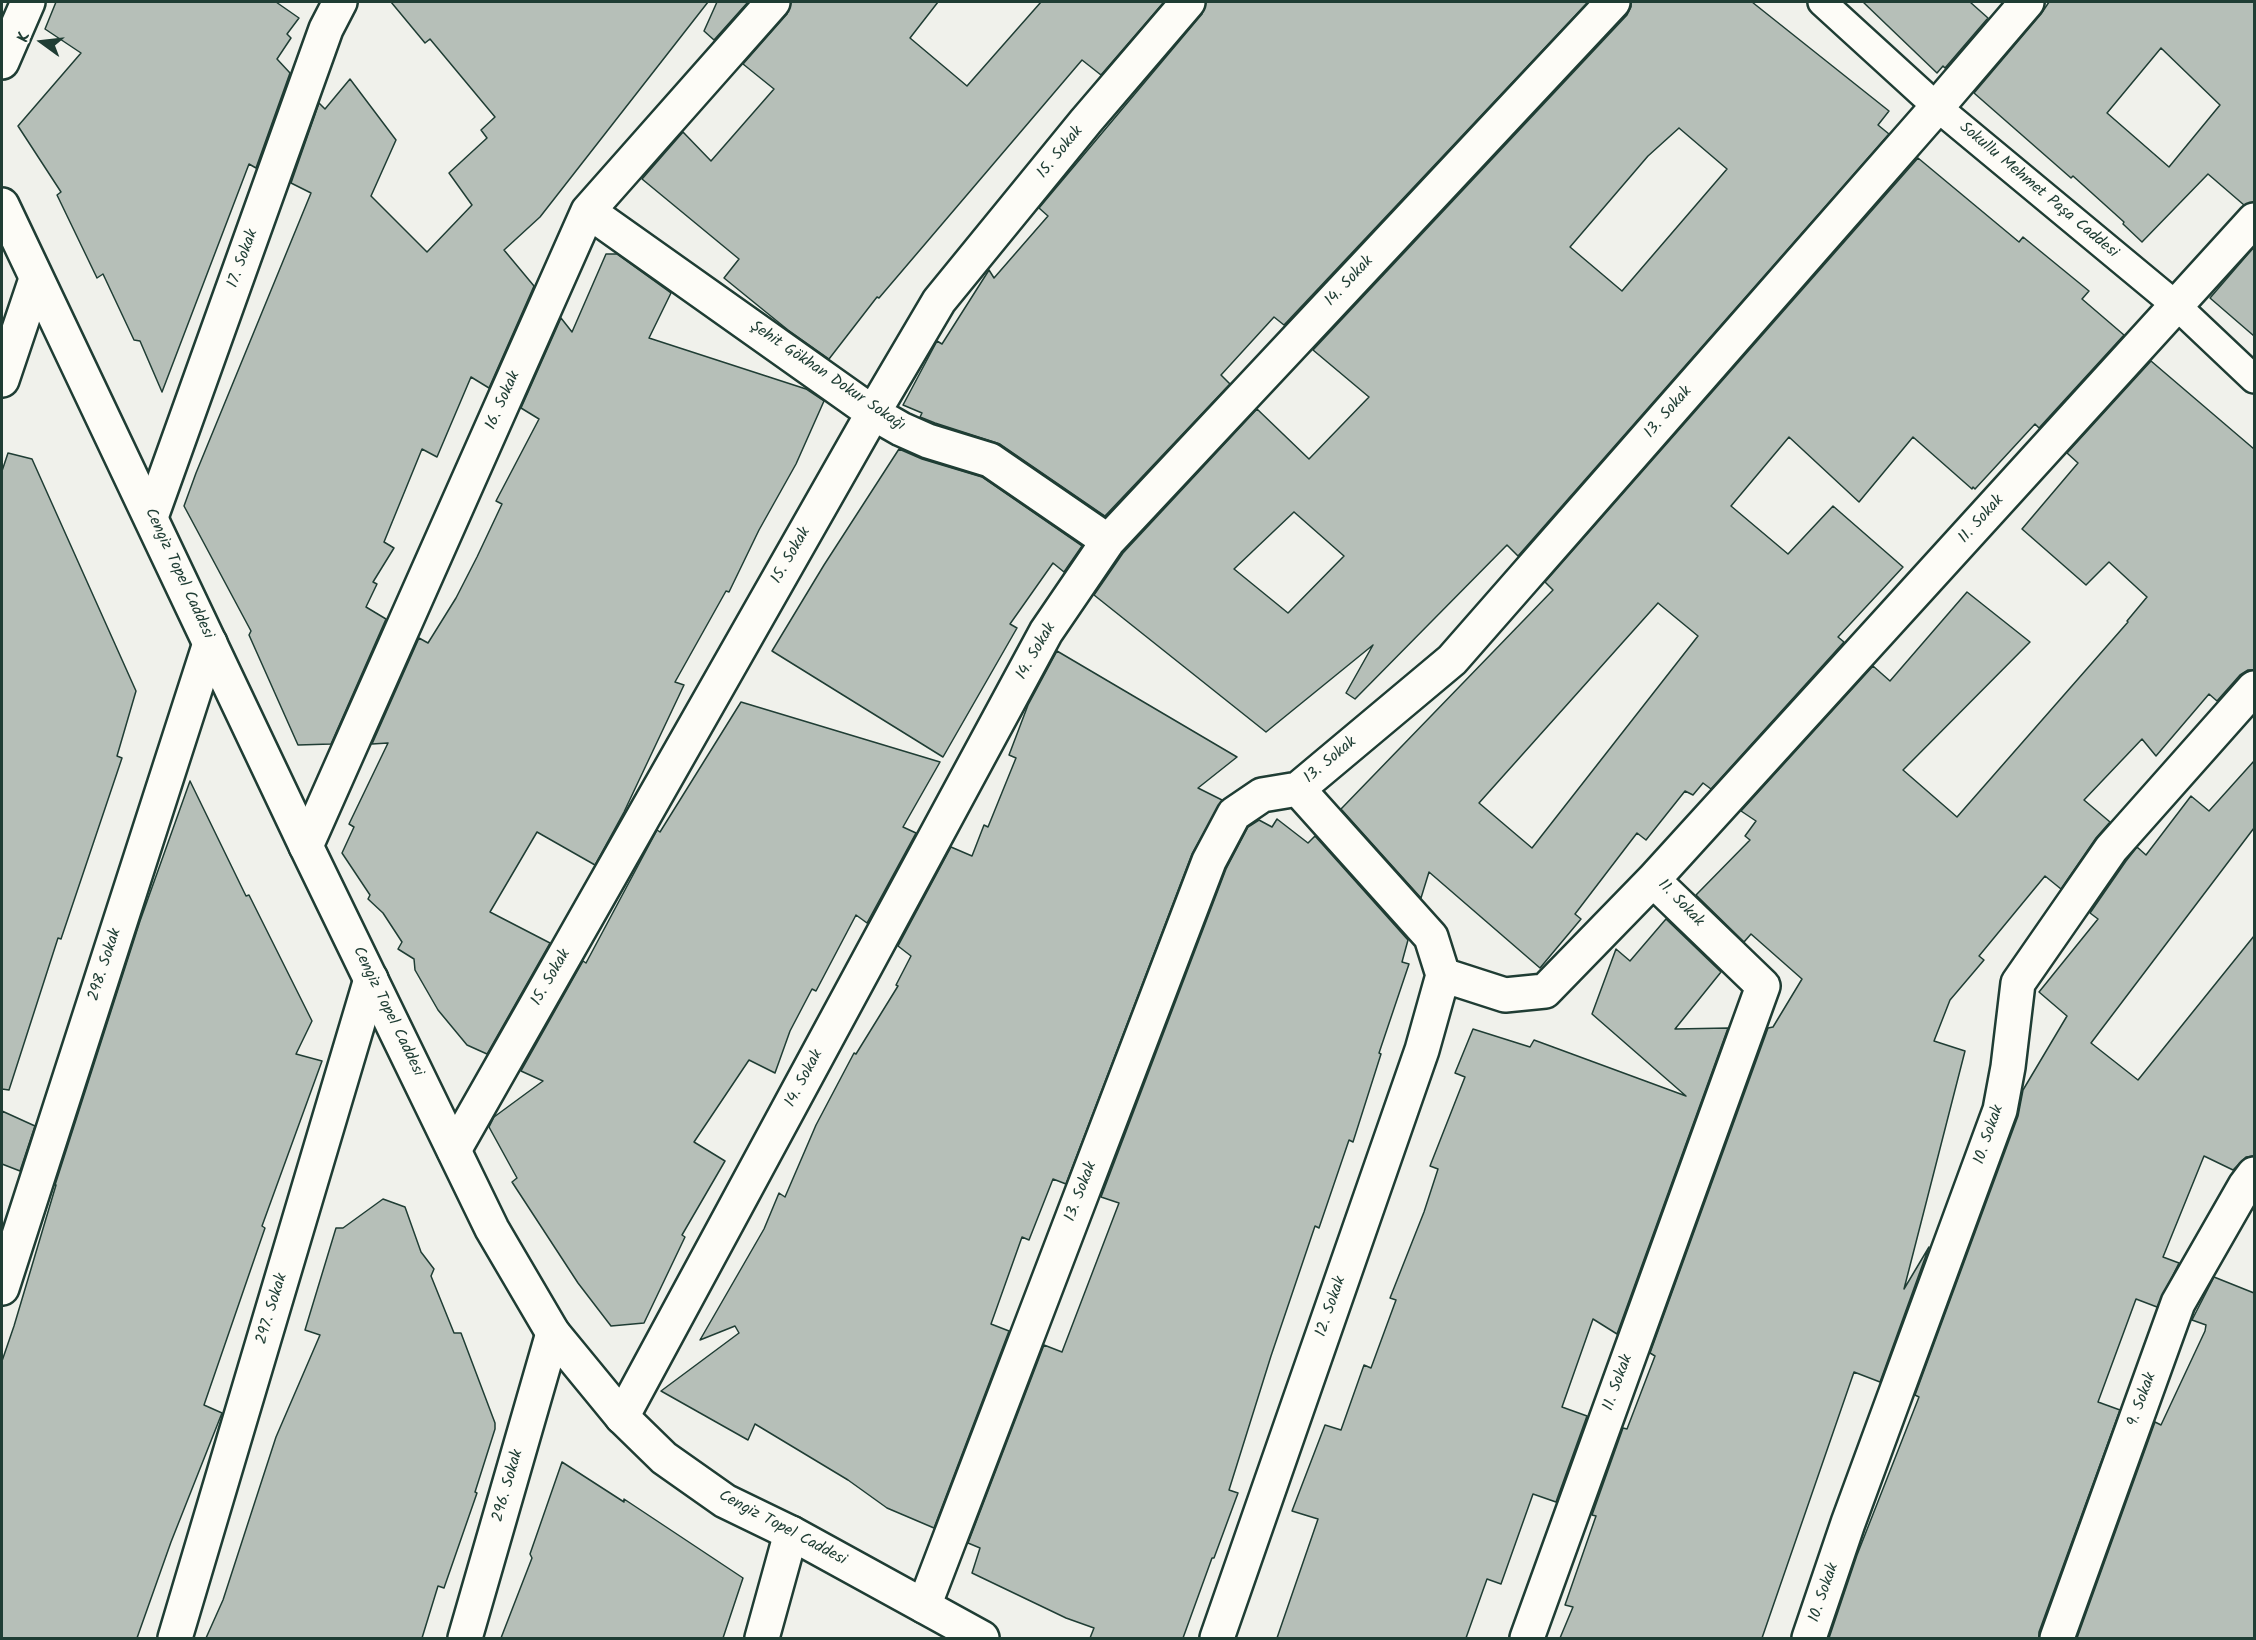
<!DOCTYPE html>
<meta charset="utf-8">
<style>
body{margin:0}
#map{position:relative;width:2256px;height:1640px;overflow:hidden;background:#f0f1eb;font-family:Kalam,sans-serif}
canvas{display:block}
.frame{position:absolute;inset:0;border:3px solid #1f3d34;pointer-events:none}
.north{position:absolute;left:12px;top:12px;width:60px;height:60px;-webkit-text-stroke:4px #fdfcf7;paint-order:stroke;rotate:285deg;font-size:16px;font-weight:700;line-height:24px;text-align:center;color:#1f3d34}
.north::after{content:'';display:block;margin:auto;width:21px;height:27px;background:#1f3d34;clip-path:polygon(50% 0,100% 100%,50% 72%,0 100%)}
</style>
<div id="map">
<canvas width="2256" height="1640"></canvas>
<div class="frame"></div>
<div class="north">K</div>
</div>
<script>
const context = document.querySelector('canvas').getContext('2d');
context.lineJoin = 'round';
function fill(path, color) {
  context.fillStyle = color;
  context.fill(path, 'evenodd');
}
function toPath(rows) {
  const path = new Path2D();
  for (const r of rows) {
    path.moveTo(r[0], r[1]);
    for (let i = 2; i < r.length; i += 2) path.lineTo(r[i], r[i + 1]);
  }
  return path;
}
function strokePath(path, color, width, dash) {
  context.strokeStyle = color;
  context.lineWidth = width;
  context.lineCap = dash ? 'butt' : 'round';
  context.setLineDash(dash || []);
  context.stroke(path);
}
function write(font, color, halo, rows, align = 'center') {
  context.font = font + ' Kalam,sans-serif';
  context.lineWidth = 4.5;
  context.setLineDash([]);
  context.textBaseline = 'middle';
  context.strokeStyle = halo;
  context.fillStyle = color;
  for (const [text, x, y, turn = 0] of rows) {
    context.save();
    context.translate(x, y);
    context.rotate((+turn || 0) * Math.PI / 180);
    context.textAlign = isNaN(turn) ? turn : align;
    if (halo) context.strokeText(text, 0, 0);
    context.fillText(text, 0, 0);
    context.restore();
  }
}
const building = toPath([
 [56,2,276,2,299,18,287,34,291,38,277,59,290,73,256,168,249,164,162,392,140,341,134,340,103,274,97,278,57,195,61,192,18,126,81,53,45,29,56,2],
 [391,2,708,2,540,217,504,250,534,286,489,388,471,377,437,457,422,449,384,542,394,548,373,582,377,584,366,607,386,619,331,744,298,745,249,635,251,631,184,506,196,473,311,193,291,183,319,103,325,109,350,79,396,140,371,196,427,252,472,205,449,173,487,138,481,130,495,117,430,39,425,43,391,2],
 [717,2,748,2,714,40,704,31,717,2],
 [791,2,938,2,910,38,967,86,1041,2,1164,2,1101,75,1082,60,879,298,877,297,829,359,788,330,724,278,739,259,642,179,683,132,711,161,774,89,743,64,787,14,791,2],
 [1206,2,1588,2,1284,325,1274,317,1221,375,1230,384,1105,516,1000,444,935,423,920,417,922,413,903,405,937,341,942,344,989,270,994,278,1048,216,1039,208,1202,14,1206,2],
 [1631,2,1752,2,1889,111,1878,125,1889,134,1518,556,1507,545,1355,699,1346,693,1373,645,1266,732,1094,595,1123,553,1257,409,1309,459,1369,397,1313,350,1627,15,1631,7,1631,2],
 [1679,128,1727,169,1622,291,1570,247,1648,156,1679,128],
 [1294,512,1344,556,1288,613,1234,569,1294,512],
 [1863,2,1970,2,1988,18,1945,68,1943,66,1937,73,1863,2],
 [2049,2,2254,2,2254,202,2244,205,2208,174,2142,242,2123,224,2124,222,2073,176,2071,178,1974,93,2041,14,2049,2],
 [2161,48,2220,105,2169,167,2107,113,2161,48],
 [1918,158,2019,242,2023,237,2089,291,2082,299,2124,335,2039,428,2035,424,1975,489,1973,487,1972,489,1913,437,1859,502,1789,437,1731,506,1788,554,1833,506,1903,567,1838,637,1844,642,1711,789,1703,783,1693,795,1685,791,1646,840,1637,833,1575,914,1581,919,1540,968,1429,872,1421,898,1341,809,1553,590,1545,582,1918,158],
 [1658,603,1698,636,1532,848,1479,803,1658,603],
 [2254,247,2254,336,2210,298,2254,247],
 [606,254,617,254,671,293,649,338,806,389,824,401,796,464,759,530,729,592,726,591,675,682,684,685,624,812,595,865,537,832,490,912,550,943,487,1054,467,1045,438,1010,415,970,414,959,398,949,402,942,383,913,368,899,370,895,342,853,354,827,349,824,388,743,372,744,419,638,428,643,456,598,477,557,502,504,496,501,539,419,521,408,561,318,572,332,606,254],
 [2151,361,2254,449,2254,670,2248,670,2240,675,2217,701,2209,694,2156,756,2142,739,2084,800,2110,822,2096,838,2061,889,2045,876,1979,956,1984,960,1950,1000,1934,1041,1965,1051,1904,1289,1929,1247,1880,1382,1854,1372,1762,1638,1560,1638,1573,1607,1565,1605,1596,1516,1592,1515,1623,1428,1627,1429,1655,1356,1650,1353,1768,1028,1773,1027,1802,979,1751,934,1744,942,1696,895,1750,840,1745,836,1756,821,1741,811,1873,666,1890,681,1967,592,2030,642,1903,770,1957,817,2128,622,2127,621,2147,597,2109,562,2086,585,2022,529,2078,463,2067,453,2151,361],
 [899,449,922,459,982,477,1082,546,1064,572,1053,563,1010,624,1017,628,943,757,772,651,824,565,899,449],
 [8,453,32,459,136,691,117,756,122,758,61,939,58,938,9,1090,2,1089,2,471,8,453],
 [1057,651,1237,757,1198,788,1222,800,1192,854,1066,1184,1053,1179,1029,1240,1022,1237,991,1324,1009,1331,934,1528,887,1508,848,1480,755,1424,748,1440,661,1391,739,1333,735,1326,700,1340,764,1229,779,1193,785,1197,816,1125,854,1053,856,1054,898,986,896,985,911,956,898,946,951,847,972,856,984,825,988,827,1016,758,1009,755,1028,705,1057,651],
 [741,702,940,762,903,827,916,833,867,923,856,915,816,991,812,989,790,1031,775,1073,749,1060,694,1142,725,1161,682,1235,685,1237,644,1323,611,1326,578,1283,512,1182,517,1178,489,1127,494,1117,543,1081,521,1071,583,961,586,963,657,830,660,832,741,702],
 [2254,761,2254,828,2091,1043,2138,1080,2254,936,2254,1156,2246,1157,2233,1170,2204,1156,2163,1257,2179,1263,2157,1307,2136,1299,2098,1402,2120,1410,2039,1632,2039,1638,1829,1638,1857,1555,1919,1397,1915,1395,2018,1116,2023,1090,2067,1016,2039,992,2098,919,2090,913,2126,861,2137,847,2146,855,2191,796,2209,811,2254,761],
 [190,781,246,896,249,895,312,1021,296,1054,322,1061,262,1226,265,1228,204,1405,222,1413,171,1542,137,1638,2,1638,2,1361,14,1326,56,1185,55,1185,140,921,190,781],
 [1277,819,1308,843,1315,836,1408,940,1402,962,1409,964,1379,1053,1381,1054,1353,1142,1349,1140,1319,1228,1315,1226,1271,1356,1229,1490,1238,1493,1214,1558,1212,1558,1183,1638,1090,1638,1094,1628,1066,1618,972,1573,980,1548,968,1543,1044,1345,1062,1352,1119,1203,1101,1197,1226,869,1248,827,1259,820,1272,827,1277,819],
 [1666,919,1721,972,1675,1029,1728,1028,1617,1334,1593,1319,1562,1407,1587,1416,1556,1502,1533,1494,1501,1584,1487,1579,1466,1638,1277,1638,1318,1519,1292,1511,1325,1425,1341,1430,1364,1365,1371,1368,1396,1300,1390,1298,1424,1212,1438,1169,1430,1166,1465,1077,1455,1073,1473,1029,1530,1047,1534,1040,1686,1096,1592,1014,1616,949,1630,961,1666,919],
 [2,1111,35,1126,20,1171,2,1164,2,1111],
 [383,1199,405,1207,421,1252,434,1269,431,1276,454,1333,461,1333,495,1423,495,1429,475,1492,477,1493,444,1588,438,1586,422,1638,206,1638,223,1600,276,1437,320,1335,305,1330,336,1228,343,1228,383,1199],
 [2214,1277,2254,1293,2254,1638,2077,1638,2155,1422,2161,1425,2205,1331,2206,1325,2192,1320,2214,1277],
 [562,1462,624,1502,624,1499,743,1578,723,1638,501,1638,532,1558,530,1554,562,1462]
]);
const pedestrian = toPath([
 [1822,2,1937,107,2178,307,2254,379]
]);
const minor = toPath([
 [2,62,28,2],
 [588,211,873,413,901,429,928,441,990,460,1108,541],
 [2,380,36,279],
 [151,517,326,29,340,2],
 [306,846,588,211,773,2],
 [1443,975,1505,995,1545,991,1653,880,2254,220],
 [454,1150,873,413,939,301,1086,121,1188,2],
 [2,1288,210,643],
 [622,1417,1046,632,1108,541,1613,2],
 [924,1606,1209,861,1234,814,1262,795,1298,789,1452,660,1937,107,2027,2],
 [175,1638,371,979],
 [465,1638,553,1333],
 [762,1638,791,1533],
 [1217,1638,1422,1050,1443,975,1431,937,1298,789],
 [1527,1638,1763,986,1653,880],
 [1809,1638,1848,1523,2000,1110,2008,1067,2018,983,2111,849,2254,688],
 [2057,1638,2178,1303,2245,1186,2254,1174]
]);
const secondary = toPath([
 [2,205,306,846,492,1229,553,1333,622,1417,664,1458,725,1501,791,1533,982,1638]
]);
const streetNames = [
 ["15. Sokak",1061,153,-51],
 ["Sokullu Mehmet Paşa Caddesi",2038,191,40],
 ["17. Sokak",244,259,-70],
 ["14. Sokak",1350,282,-47],
 ["Şehit Gökhan Dokur Sokağı",827,377,34],
 ["16. Sokak",504,401,-66],
 ["13. Sokak",1669,413,-49],
 ["11. Sokak",1982,520,-48],
 ["15. Sokak",792,556,-60],
 ["Cengiz Topel Caddesi",178,574,65],
 ["14. Sokak",1037,652,-60],
 ["13. Sokak",1331,761,-40],
 ["11. Sokak",1680,904,46],
 ["298. Sokak",106,965,-72],
 ["15. Sokak",552,978,-60],
 ["Cengiz Topel Caddesi",387,1012,64],
 ["14. Sokak",805,1079,-62],
 ["10. Sokak",1990,1135,-71],
 ["13. Sokak",1082,1192,-69],
 ["12. Sokak",1332,1307,-71],
 ["297. Sokak",273,1309,-73],
 ["11. Sokak",1619,1383,-70],
 ["9. Sokak",2143,1400,-70],
 ["296. Sokak",509,1486,-74],
 ["Cengiz Topel Caddesi",782,1529,28],
 ["10. Sokak",1825,1593,-71]
];
fill(building, '#b6bfb8');
strokePath(building, '#1f3d34', 1.5);
strokePath(pedestrian, '#1f3d34', 32);
strokePath(minor, '#1f3d34', 38);
strokePath(secondary, '#1f3d34', 38);
strokePath(pedestrian, '#fdfcf7', 27);
strokePath(minor, '#fdfcf7', 33);
strokePath(secondary, '#fdfcf7', 33);
write('16px', '#1f3d34', '#fdfcf7', streetNames);
</script>
